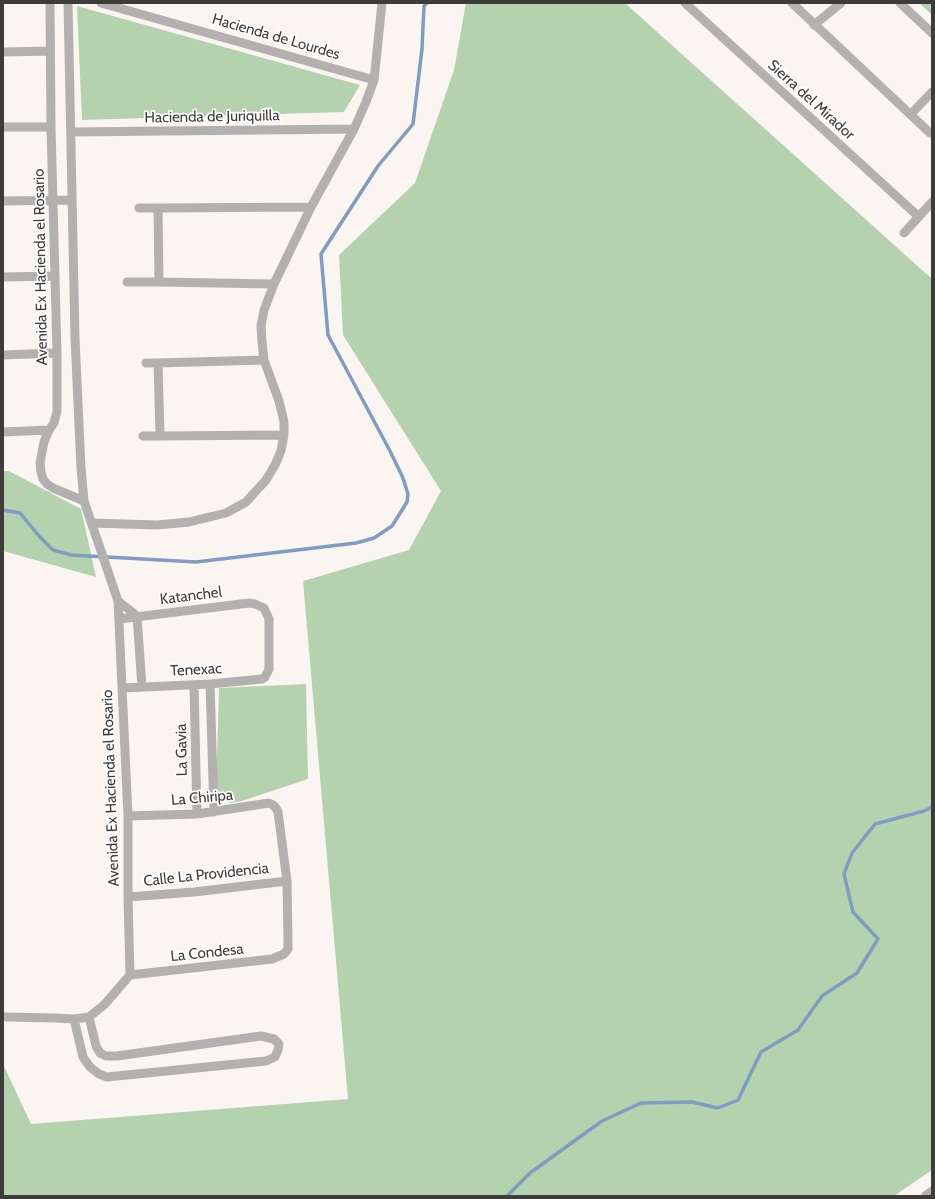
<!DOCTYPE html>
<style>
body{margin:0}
#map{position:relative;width:935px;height:1199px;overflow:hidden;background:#fbf5f2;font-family:Cabin,sans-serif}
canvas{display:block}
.frame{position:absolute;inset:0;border:4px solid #3e3c3b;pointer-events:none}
</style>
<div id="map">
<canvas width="935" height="1199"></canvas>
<div class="frame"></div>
</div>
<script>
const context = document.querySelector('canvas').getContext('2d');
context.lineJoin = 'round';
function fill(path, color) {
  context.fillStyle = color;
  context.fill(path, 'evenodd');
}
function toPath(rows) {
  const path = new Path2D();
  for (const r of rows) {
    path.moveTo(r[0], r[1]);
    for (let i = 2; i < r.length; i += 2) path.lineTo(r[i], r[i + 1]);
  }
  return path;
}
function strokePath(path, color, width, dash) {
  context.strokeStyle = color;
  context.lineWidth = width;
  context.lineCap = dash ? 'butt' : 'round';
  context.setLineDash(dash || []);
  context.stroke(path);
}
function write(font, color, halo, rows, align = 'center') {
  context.font = font + ' Cabin,sans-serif';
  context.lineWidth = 3.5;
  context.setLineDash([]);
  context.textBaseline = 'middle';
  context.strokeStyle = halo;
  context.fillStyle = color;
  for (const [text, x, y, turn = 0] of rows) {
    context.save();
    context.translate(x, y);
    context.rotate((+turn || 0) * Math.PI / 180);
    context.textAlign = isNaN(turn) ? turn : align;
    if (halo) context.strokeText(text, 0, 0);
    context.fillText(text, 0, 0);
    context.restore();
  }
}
const green = toPath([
 [466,3,625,3,932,279,932,1170,894,1196,3,1196,3,1064,31,1124,348,1099,303,581,409,550,441,491,343,335,339,255,415,183,454,70],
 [920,3,932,3,932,15,919,3],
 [77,6,360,85,344,112,82,120],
 [3,471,9,471,81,509,96,577,3,551],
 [306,684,308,779,242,801,231,803,225,801,218,798,216,792,219,688]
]);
const stream = toPath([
 [3,510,20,513,39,536,53,550,71,555,196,562,356,543,374,538,392,526,407,502,408,494,403,478,390,451,328,335,321,254,378,166,413,124,422,49,424,6,427,3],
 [507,1196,530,1173,602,1121,641,1103,692,1102,718,1108,738,1100,761,1052,798,1030,822,996,857,973,878,939,853,912,844,874,852,853,875,824,924,811,932,807]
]);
const minor = toPath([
 [50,3,51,127,57,353,57,411,54,423,49,430,44,442,40,463,41,472,43,479,47,484,53,488,84,501,81,468,75,338,68,3],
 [101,3,374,80],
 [685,3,919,217],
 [792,3,930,133],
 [900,3,932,33],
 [814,25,841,3],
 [3,52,50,51],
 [911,114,932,92],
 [3,127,51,127],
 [71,132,354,129],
 [3,201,72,200],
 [139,208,158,208],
 [904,233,932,202],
 [3,277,55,276],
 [127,282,159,282],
 [274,284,159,282,158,208,311,207],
 [3,355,57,353],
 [264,360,158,363,160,436,284,435],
 [146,363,158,363],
 [3,432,49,430],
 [143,436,160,436],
 [84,501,118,601,128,816,128,897,130,975],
 [92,523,157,525,189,522,226,513,246,502,266,480,275,465,281,451,284,435,284,422,279,401,264,360,262,342,261,326,264,310,274,284,311,207,354,129,366,102,374,80,382,3],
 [118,601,137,616,142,687],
 [119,619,249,603,255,604,264,608,269,619,269,669,265,677,262,679,210,684,123,688],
 [210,684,214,812],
 [194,685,197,814],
 [128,816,197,814,269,803,273,805,276,808,278,812,287,881,288,941,288,949,284,954,272,959,130,975],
 [128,897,194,892,287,881],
 [6,1017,55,1018,74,1019,89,1017,104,1005,130,975],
 [74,1019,83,1057,90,1067,99,1074,107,1077,266,1061,275,1057,278,1050,279,1044,274,1039,261,1036,117,1056,106,1056,100,1053,96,1046,89,1017]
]);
const tertiary = toPath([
 [926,1196,932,1192]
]);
const streetNames = [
 ["Hacienda de Lourdes",276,37,16],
 ["Sierra del Mirador",811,100,42],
 ["Hacienda de Juriquilla",212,117,-1],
 ["Avenida Ex Hacienda el Rosario",41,267,-91],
 ["Katanchel",191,596,-7],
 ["Tenexac",196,670,-3],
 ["La Gavia",182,750,-91],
 ["Avenida Ex Hacienda el Rosario",111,788,-92],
 ["La Chiripa",202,798,-5],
 ["Calle La Providencia",206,875,-6],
 ["La Condesa",207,953,-6]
];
fill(green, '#b4d2ae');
strokePath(stream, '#819cc3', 3.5);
strokePath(minor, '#b2b1af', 9);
strokePath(tertiary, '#b2b1af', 10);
write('15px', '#3e3c3b', '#fff', streetNames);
</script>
